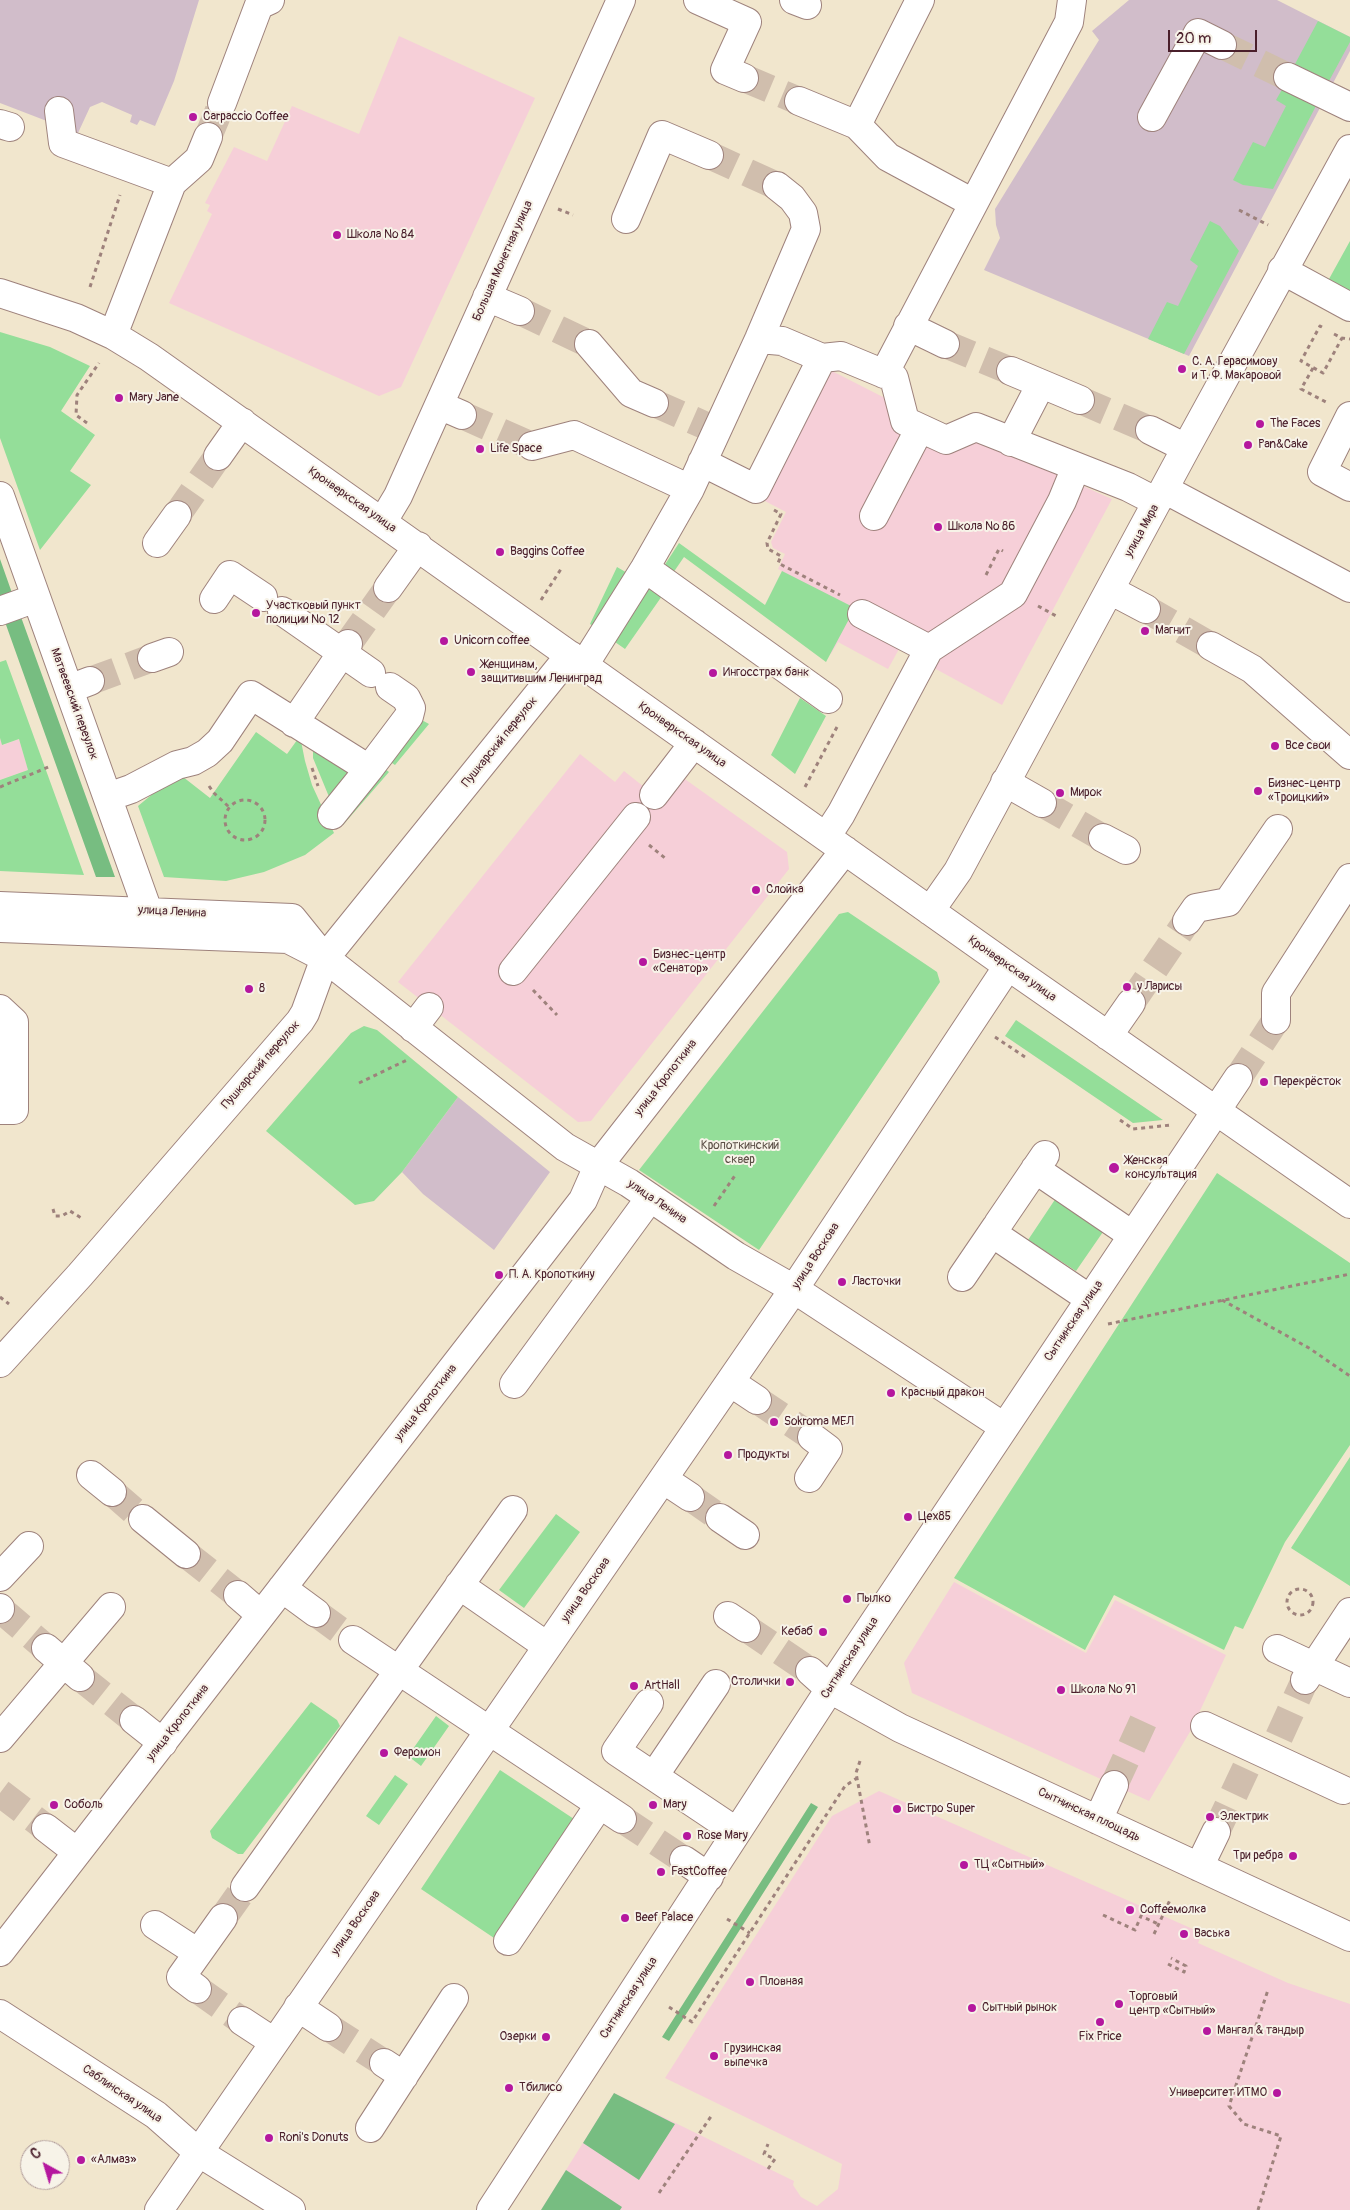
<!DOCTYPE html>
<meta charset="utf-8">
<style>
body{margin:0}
#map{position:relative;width:1350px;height:2210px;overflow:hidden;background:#f1e6cd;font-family:Pangolin,sans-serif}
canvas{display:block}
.north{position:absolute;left:20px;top:2140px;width:50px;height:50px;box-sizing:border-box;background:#f7f3e8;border:1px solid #b29e9c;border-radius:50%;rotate:321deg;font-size:14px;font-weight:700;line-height:20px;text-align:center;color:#4a1f2b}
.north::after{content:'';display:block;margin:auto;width:18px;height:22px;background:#b5179e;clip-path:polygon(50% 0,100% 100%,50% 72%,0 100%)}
.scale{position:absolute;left:1168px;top:30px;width:89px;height:22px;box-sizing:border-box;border:2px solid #4a1f2b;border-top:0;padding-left:6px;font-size:15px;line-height:18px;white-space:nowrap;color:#4a1f2b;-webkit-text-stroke:4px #f7f3e8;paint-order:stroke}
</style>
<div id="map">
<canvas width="1350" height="2210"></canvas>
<div class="north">С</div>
<div class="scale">20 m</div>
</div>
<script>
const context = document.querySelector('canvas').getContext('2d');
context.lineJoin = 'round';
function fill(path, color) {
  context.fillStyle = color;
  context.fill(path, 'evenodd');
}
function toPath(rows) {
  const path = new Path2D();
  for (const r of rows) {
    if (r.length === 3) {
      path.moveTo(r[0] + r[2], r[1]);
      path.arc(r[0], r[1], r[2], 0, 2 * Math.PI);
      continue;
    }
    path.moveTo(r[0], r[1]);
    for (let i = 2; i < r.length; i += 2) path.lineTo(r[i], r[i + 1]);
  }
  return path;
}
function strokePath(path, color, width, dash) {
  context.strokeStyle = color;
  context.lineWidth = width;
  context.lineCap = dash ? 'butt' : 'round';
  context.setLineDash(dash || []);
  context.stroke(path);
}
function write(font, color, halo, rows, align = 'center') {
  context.font = font + ' Pangolin,sans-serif';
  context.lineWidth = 4;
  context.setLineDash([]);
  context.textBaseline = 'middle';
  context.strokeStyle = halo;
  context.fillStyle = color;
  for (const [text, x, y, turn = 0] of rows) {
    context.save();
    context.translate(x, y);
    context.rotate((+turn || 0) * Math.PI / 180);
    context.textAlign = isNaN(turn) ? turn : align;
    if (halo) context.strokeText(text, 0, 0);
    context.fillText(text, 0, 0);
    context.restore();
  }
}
const built = toPath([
 [399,36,535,98,401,387,379,396,169,303,212,214,207,211,210,205,205,203,234,147,267,161,292,106,359,134],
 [832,371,881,396,1112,499,1002,705,899,649,888,669,838,642,831,654,765,605,782,571,778,569,785,554,773,548,771,542,786,512,763,500],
 [0,738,3,745,19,739,28,770,0,780],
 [580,754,615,782,624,771,663,802,682,777,787,852,789,869,591,1121,578,1122,398,982],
 [954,1582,1086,1653,1115,1600,1226,1655,1191,1730,1149,1801,912,1693,904,1663],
 [879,1791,1202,1933,1198,1943,1288,1983,1350,2004,1350,2210,541,2210,614,2093,794,2181,793,2185,801,2197,817,2206,838,2189,842,2164,665,2078,832,1816]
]);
const industrial = toPath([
 [0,0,199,0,174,81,155,126,140,120,137,125,130,122,132,115,102,102,90,107,78,133,0,103],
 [1129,0,1277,0,1350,37,1350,51,1189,356,984,270,1000,238,996,225,995,209,1099,40,1092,31],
 [458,1097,550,1172,494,1250,423,1194,402,1172]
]);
const green = toPath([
 [1318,21,1350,37,1350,42,1329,81,1295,64],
 [1284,86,1318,102,1273,189,1243,185,1233,180,1253,142,1265,147,1286,106,1276,100],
 [1210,221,1220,226,1239,251,1184,354,1148,339,1167,302,1178,306,1198,266,1190,260],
 [1350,241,1350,291,1329,279],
 [0,332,50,347,90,366,61,411,95,435,70,471,91,485,40,550,0,438],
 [679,543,765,605,782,571,855,608,826,662,684,557,673,573,664,566],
 [617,567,629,574,598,629,590,624],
 [650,587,662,596,625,649,615,642],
 [6,660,84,875,0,871,0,780,28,770,19,739,2,745,0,738,0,662],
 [800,698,826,716,795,774,771,755],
 [418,718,429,724,395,765,386,759],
 [256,732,287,754,300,736,305,761,312,785,334,833,305,855,264,872,226,881,164,877,138,806,178,773,210,798],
 [313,744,356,771,332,804,313,758],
 [381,766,389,772,343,825,340,817],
 [848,912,937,972,940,982,759,1250,639,1170,839,914],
 [1016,1020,1163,1120,1133,1123,1005,1036],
 [364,1026,377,1030,458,1097,402,1172,374,1201,355,1205,266,1131,351,1033],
 [1217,1173,1350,1263,1350,1445,1285,1542,1243,1629,1235,1626,1224,1650,1114,1595,1085,1650,954,1578],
 [1056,1198,1105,1229,1076,1271,1028,1240],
 [1350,1457,1350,1586,1291,1548],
 [556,1514,580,1532,524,1608,499,1590],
 [311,1702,337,1720,340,1726,243,1854,238,1854,212,1838,210,1831],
 [436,1716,449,1726,421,1766,408,1756],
 [500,1770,577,1821,497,1940,421,1889],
 [395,1775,408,1784,379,1825,366,1816]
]);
const forest = toPath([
 [0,559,12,593,0,597],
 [21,617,115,877,96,877,5,622],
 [811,1803,818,1807,669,2041,662,2037],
 [614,2093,675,2124,639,2180,583,2143],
 [566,2170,622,2207,620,2210,541,2210]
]);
const minorTunnel = toPath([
 [1222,45,1288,77],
 [744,78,799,101],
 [208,137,222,103],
 [709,155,777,186],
 [520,311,589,344],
 [945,344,1011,371],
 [1080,400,1150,430],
 [654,403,704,425],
 [462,415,532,446],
 [177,515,218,456],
 [1146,609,1211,646],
 [348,644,388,588],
 [90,681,152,658],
 [1042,803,1103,838],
 [1131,1003,1187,921],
 [1238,1078,1276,1020],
 [757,1400,812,1437],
 [112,1492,143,1519],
 [690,1497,720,1518],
 [186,1554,238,1595],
 [0,1609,46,1648],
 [316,1613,353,1640],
 [746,1628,810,1671],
 [80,1677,134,1720],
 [1279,1737,1305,1680],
 [1114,1785,1147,1713],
 [0,1793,46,1828],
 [622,1819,684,1860],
 [1216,1832,1247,1766],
 [223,1918,245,1887],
 [197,1989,242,2021],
 [328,2027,384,2063]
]);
const path = toPath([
 [558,209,573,215],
 [1239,210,1268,225],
 [90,287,120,195],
 [1322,327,1320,326,1301,361,1323,373,1342,338],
 [1334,334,1342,338,1350,339],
 [1313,368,1301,389,1326,402],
 [87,423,76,415,77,395,99,363],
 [774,510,781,514,767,543,768,549,781,556,778,563,840,595],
 [986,575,999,549,1003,551],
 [541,600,561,569],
 [1038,606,1058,617],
 [312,768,318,786],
 [209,786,214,793,229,807],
 [0,787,51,766],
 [805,787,837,727],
 [245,820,20],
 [649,845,665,858],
 [533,990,557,1015],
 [995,1037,1025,1057],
 [359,1083,407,1060],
 [1120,1120,1133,1129,1171,1125],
 [714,1206,736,1174],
 [53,1209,55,1216,62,1216,70,1211,83,1219],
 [0,1297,9,1304],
 [1222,1300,1309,1348,1350,1376],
 [1108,1324,1350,1274],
 [1300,1602,13],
 [860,1761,856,1773,870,1847],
 [1103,1915,1135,1930,1141,1916,1158,1924],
 [727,1919,750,1933],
 [1154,1934,1170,1900],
 [1168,1964,1184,1972,1186,1966,1171,1958],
 [669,2007,692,2022,845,1786,857,1778],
 [768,2169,775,2159,764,2154,768,2144],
 [659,2193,712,2115],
 [1258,2210,1281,2136,1244,2124,1229,2106,1268,1990]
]);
const minor = toPath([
 [698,0,747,22,725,70,744,78],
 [794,0,807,5],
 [1288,77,1350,107],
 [799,101,857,125,888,157,973,203],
 [222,103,259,5,270,0],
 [59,111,63,143,172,183],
 [1152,117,1198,33,1222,45],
 [0,124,10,127],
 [857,125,920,0],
 [626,219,662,135,709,155],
 [1282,270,1350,307],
 [0,293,76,318,113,335,149,357,1008,966,1350,1204],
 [487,297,520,311],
 [908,326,945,344],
 [113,335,172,183,199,159,208,137],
 [759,339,782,341,822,358],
 [589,344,631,393,654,403],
 [1011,371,1080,400],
 [884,374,1069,22,1072,0],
 [439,405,462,415],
 [1350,416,1322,472,1350,487],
 [1150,430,1186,448],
 [1011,442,1041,384],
 [532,446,574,435,690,489],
 [218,456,242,422],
 [702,462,756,489,822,358,841,356,894,378,905,421,946,440,976,427,1128,487,1157,502],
 [1164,489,1350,588],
 [0,496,148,911],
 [874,516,920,428],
 [383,521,398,496,621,0],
 [157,543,177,515],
 [645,568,828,699],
 [388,588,418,546],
 [1110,590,1146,609],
 [214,599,230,575,263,597],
 [0,611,36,598],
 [282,611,371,673],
 [862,614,929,649,1013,594,1062,501,1076,467],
 [1211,646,1252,669,1350,755],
 [152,658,169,652],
 [584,665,645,568,690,489,759,339,806,229,803,213,792,198,777,186],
 [69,689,90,681],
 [294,723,348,644],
 [1005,782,1042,803],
 [654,795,694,743],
 [108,797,131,789,177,765,193,761,207,753,220,741,251,695,369,769],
 [332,815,369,769,409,716,411,708,406,698,390,687],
 [826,837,841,814,929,649],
 [1103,838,1126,850],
 [0,906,292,918,317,949],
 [930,911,958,871,1186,448,1350,149],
 [1187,921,1196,908,1228,902,1278,829],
 [0,928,288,939,325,958,565,1147,629,1183,736,1256,794,1289,1004,1427],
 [513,971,636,817],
 [0,1009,14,1022,14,1110,0,1110],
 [1276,1020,1276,993,1350,878],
 [413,1028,429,1007],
 [1108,1036,1131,1003],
 [1035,1169,1132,1235],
 [998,1224,1045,1155],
 [992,1233,1090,1299],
 [962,1277,996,1227],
 [0,1363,80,1275,300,1021,305,1013,325,958,570,655],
 [730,1382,757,1400],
 [514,1384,650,1198],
 [91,1475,112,1492],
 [809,1478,828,1449,812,1437],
 [663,1479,690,1497],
 [720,1518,745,1535],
 [143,1519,186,1554],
 [0,1577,29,1546],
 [459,1585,547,1646],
 [282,1588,316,1613],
 [238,1595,261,1615],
 [0,1608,0,1609],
 [728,1616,746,1628],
 [353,1640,622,1819],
 [46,1648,80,1677],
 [1277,1649,1350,1683],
 [810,1671,830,1689,900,1728,1350,1937],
 [1305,1680,1350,1612],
 [649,1703,616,1751,737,1832],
 [134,1720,163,1743],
 [1205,1726,1343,1790],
 [0,1738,111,1607],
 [654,1776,716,1684],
 [1098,1820,1114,1785],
 [46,1828,77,1852],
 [684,1860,709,1877],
 [1199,1867,1216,1832],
 [245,1887,513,1510],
 [155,1925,198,1953],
 [508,1941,600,1804],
 [0,1952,583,1200,598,1166,845,850],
 [197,1989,181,1977,223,1918],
 [298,2007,328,2027],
 [0,2014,156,2115,198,2152,291,2210],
 [242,2021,274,2042],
 [384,2063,404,2076],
 [370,2128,454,1998],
 [159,2210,794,1289,1008,966],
 [491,2210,839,1675,1238,1078]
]);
const markers = [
 [193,117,5,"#b5179e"],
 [337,235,5,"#b5179e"],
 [1182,369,5,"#b5179e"],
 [119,398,5,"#b5179e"],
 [1260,424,5,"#b5179e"],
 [1248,445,5,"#b5179e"],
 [480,449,5,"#b5179e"],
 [938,527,5,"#b5179e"],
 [500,552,5,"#b5179e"],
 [256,613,5,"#b5179e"],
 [1145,631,5,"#b5179e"],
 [444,641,5,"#b5179e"],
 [471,672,5,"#b5179e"],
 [713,673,5,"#b5179e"],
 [1275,746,5,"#b5179e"],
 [1258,791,5,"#b5179e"],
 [1060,793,5,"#b5179e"],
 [756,890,5,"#b5179e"],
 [643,962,5,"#b5179e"],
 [1127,987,5,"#b5179e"],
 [249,989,5,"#b5179e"],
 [1264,1082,5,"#b5179e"],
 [1114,1168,6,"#b5179e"],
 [499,1275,5,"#b5179e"],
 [842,1282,5,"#b5179e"],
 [891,1393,5,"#b5179e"],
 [774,1422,5,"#b5179e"],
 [728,1455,5,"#b5179e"],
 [908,1517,5,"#b5179e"],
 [847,1599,5,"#b5179e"],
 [823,1632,5,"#b5179e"],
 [790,1682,5,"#b5179e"],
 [634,1686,5,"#b5179e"],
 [1061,1690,5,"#b5179e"],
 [384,1753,5,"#b5179e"],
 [54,1805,5,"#b5179e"],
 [653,1805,5,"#b5179e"],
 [897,1809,5,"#b5179e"],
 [1210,1817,5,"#b5179e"],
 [687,1836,5,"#b5179e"],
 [1293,1856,5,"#b5179e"],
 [964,1865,5,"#b5179e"],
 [661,1872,5,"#b5179e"],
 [1130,1910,5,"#b5179e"],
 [625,1918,5,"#b5179e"],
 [1184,1934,5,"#b5179e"],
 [750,1982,5,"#b5179e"],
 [1119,2004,5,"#b5179e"],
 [972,2008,5,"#b5179e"],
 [1100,2022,5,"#b5179e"],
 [1207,2031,5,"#b5179e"],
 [546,2037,5,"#b5179e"],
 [714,2056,5,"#b5179e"],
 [509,2088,5,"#b5179e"],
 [1277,2093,5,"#b5179e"],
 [269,2138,5,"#b5179e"],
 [81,2160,5,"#b5179e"]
];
const poiNames = [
 ["Carpaccio Coffee",203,117],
 ["Школа № 84",347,235],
 ["С. А. Герасимову",1192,362],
 ["и Т. Ф. Макаровой",1192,376],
 ["Mary Jane",129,398],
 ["The Faces",1270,424],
 ["Pan&Cake",1258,445],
 ["Life Space",490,449],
 ["Школа № 86",948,527],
 ["Baggins Coffee",510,552],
 ["Участковый пункт",266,606],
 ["полиции № 12",266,620],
 ["Магнит",1155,631],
 ["Unicorn coffee",454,641],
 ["Женщинам,",481,665],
 ["защитившим Ленинград",481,679],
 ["Ингосстрах банк",723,673],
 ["Все свои",1285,746],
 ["Бизнес-центр",1268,784],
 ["«Троицкий»",1268,798],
 ["Мирок",1070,793],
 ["Слойка",766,890],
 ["Бизнес-центр",653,955],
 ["«Сенатор»",653,969],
 ["у Ларисы",1137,987],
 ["8",259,989],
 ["Перекрёсток",1274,1082],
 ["Женская",1125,1161],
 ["консультация",1125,1175],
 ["П. А. Кропоткину",509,1275],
 ["Ласточки",852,1282],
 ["Красный дракон",901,1393],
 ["Sokroma МЕЛ",784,1422],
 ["Продукты",738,1455],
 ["Цех85",918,1517],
 ["Пылко",857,1599],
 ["Кебаб",813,1632,"right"],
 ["Столички",780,1682,"right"],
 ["ArtHall",644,1686],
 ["Школа № 91",1071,1690],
 ["Феромон",394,1753],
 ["Соболь",64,1805],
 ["Mary",663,1805],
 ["Бистро Super",907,1809],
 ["Электрик",1220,1817],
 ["Rose Mary",697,1836],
 ["Три ребра",1283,1856,"right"],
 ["ТЦ «Сытный»",974,1865],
 ["FastCoffee",671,1872],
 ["Coffeeмолка",1140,1910],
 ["Beef Palace",635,1918],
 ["Васька",1194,1934],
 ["Пловная",760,1982],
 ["Торговый",1129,1997],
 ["центр «Сытный»",1129,2011],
 ["Сытный рынок",982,2008],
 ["Мангал & тандыр",1217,2031],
 ["Озерки",536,2037,"right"],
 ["Fix Price",1100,2037,"center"],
 ["Грузинская",724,2049],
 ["выпечка",724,2063],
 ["Тбилисо",519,2088],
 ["Университет ИТМО",1267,2093,"right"],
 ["Roni's Donuts",279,2138],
 ["«Алмаз»",91,2160]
];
const streetNames = [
 ["Большая Монетная улица",503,261,-66],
 ["Кронверкская улица",352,500,35],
 ["улица Мира",1142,531,-61],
 ["Матвеевский переулок",74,704,70],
 ["Кронверкская улица",682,735,35],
 ["Пушкарский переулок",500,742,-51],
 ["улица Ленина",172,912,3],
 ["Кронверкская улица",1012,969,35],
 ["Пушкарский переулок",261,1065,-49],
 ["улица Кропоткина",666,1078,-52],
 ["улица Ленина",657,1202,34],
 ["улица Воскова",816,1256,-57],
 ["Сытнинская улица",1074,1321,-56],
 ["улица Кропоткина",426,1403,-52],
 ["улица Воскова",586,1590,-55],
 ["Сытнинская улица",850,1658,-57],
 ["улица Кропоткина",178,1723,-52],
 ["Сытнинская площадь",1089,1815,25],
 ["улица Воскова",356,1923,-55],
 ["Сытнинская улица",629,1998,-57],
 ["Саблинская улица",122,2094,34]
];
const parkNames = [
 ["Кропоткинский",740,1146],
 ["сквер",740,1160]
];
fill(built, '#f6cfd8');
fill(industrial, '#d1bdca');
fill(green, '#94de99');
fill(forest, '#77bd81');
strokePath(minorTunnel, '#d0bead', 28, [28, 14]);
strokePath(minor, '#9e827c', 30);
strokePath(path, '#9e827c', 3, [4, 4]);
strokePath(minor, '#fff', 28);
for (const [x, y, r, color] of markers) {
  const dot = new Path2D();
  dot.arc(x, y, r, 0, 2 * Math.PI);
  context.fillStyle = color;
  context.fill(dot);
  strokePath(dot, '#f7f3e8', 2);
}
write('12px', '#4a1f2b', '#f7f3e8', poiNames, 'left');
write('12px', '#4a1f2b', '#f7f3e8', streetNames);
write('12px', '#5c4f46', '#f7f3e8', parkNames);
</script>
